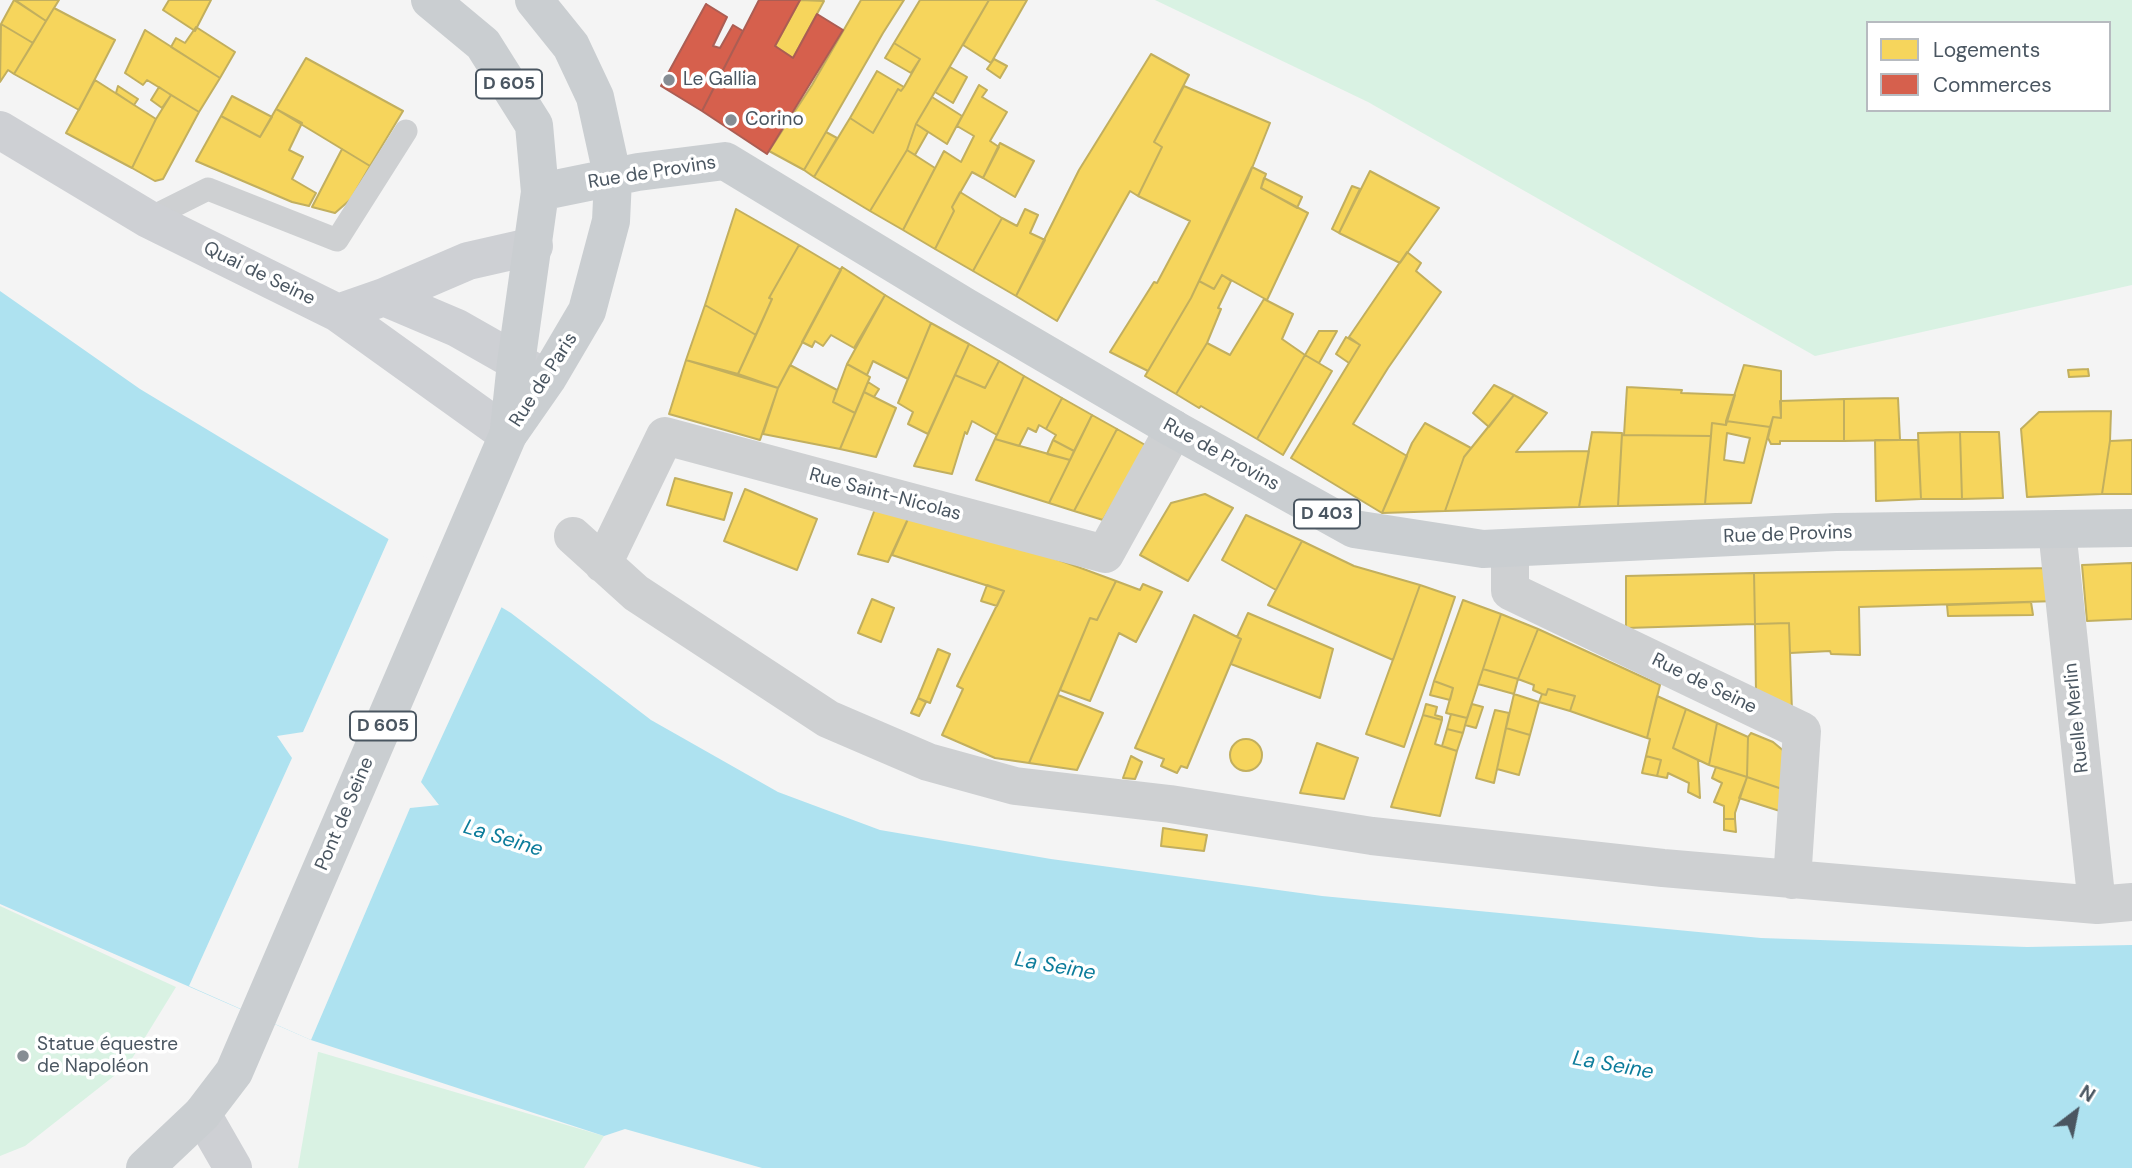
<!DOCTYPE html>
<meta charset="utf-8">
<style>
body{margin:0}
#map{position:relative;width:2132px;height:1168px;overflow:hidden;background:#f4f4f4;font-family:"DM Sans",sans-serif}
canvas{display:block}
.legend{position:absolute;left:1866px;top:21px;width:245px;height:91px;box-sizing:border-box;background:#fff;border:2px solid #b7bbc0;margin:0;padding:9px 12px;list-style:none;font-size:21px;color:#4a5661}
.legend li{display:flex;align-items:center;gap:14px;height:35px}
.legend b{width:35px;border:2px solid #b7bbc0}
.north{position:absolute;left:2041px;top:1077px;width:70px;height:70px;-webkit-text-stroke:5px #fff;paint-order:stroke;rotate:32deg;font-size:19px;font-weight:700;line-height:28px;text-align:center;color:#4a5661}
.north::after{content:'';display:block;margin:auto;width:24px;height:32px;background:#4a5661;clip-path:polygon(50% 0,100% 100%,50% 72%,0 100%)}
</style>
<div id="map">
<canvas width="2132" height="1168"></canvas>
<ul class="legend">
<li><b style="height:19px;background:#f6d55c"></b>Logements</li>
<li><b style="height:19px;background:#d6604d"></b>Commerces</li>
</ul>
<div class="north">N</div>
</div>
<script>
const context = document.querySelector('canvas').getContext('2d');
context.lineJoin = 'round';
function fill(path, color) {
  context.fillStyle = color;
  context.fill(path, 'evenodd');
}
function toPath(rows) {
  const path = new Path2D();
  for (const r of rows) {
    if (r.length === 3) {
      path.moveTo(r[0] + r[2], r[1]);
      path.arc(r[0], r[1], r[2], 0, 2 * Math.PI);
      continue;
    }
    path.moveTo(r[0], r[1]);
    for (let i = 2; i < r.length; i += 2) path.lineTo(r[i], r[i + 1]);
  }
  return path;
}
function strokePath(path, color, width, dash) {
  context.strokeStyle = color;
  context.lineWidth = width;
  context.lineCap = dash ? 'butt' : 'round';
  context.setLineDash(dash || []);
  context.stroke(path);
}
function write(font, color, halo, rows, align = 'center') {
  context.font = font + ' "DM Sans",sans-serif';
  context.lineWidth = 7;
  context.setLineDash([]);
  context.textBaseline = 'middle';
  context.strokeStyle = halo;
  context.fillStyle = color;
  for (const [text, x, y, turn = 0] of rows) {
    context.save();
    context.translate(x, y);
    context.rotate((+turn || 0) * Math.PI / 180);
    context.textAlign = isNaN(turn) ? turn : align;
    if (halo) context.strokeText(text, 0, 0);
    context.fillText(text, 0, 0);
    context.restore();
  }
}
const green = toPath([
 [1155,0,2132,0,2132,285,1815,356,1368,102],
 [1868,23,2109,23,2109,110,1868,110],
 [0,906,176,987,128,1065,25,1146,0,1156],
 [318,1052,319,1052,604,1136,584,1168,298,1168]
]);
const water = toPath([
 [0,291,140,389,511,613,651,720,778,792,880,830,1051,859,1322,896,1761,938,2027,947,2132,945,2132,1168,762,1168,625,1129,604,1136,311,1040,0,904]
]);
const pier = toPath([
 [390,536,503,604,421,782,439,805,410,808,311,1040,189,986,292,758,277,736,303,732]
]);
const homes = toPath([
 [14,0,46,21,33,43,1,24,14,0],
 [15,0,59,0,46,21,15,0],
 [169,0,211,0,195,31,163,10,169,0],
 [800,0,824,1,793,58,775,46,800,0],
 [861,0,904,0,883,33,804,170,769,151,812,85,861,0],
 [920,0,989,0,916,124,907,150,870,211,814,177,850,118,873,133,898,89,901,91,904,87,920,59,894,43,920,0],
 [989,0,1027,0,991,63,963,45,989,0],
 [54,8,115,40,79,110,14,74,54,8],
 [1,24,33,43,14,74,8,70,0,82,1,24],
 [196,27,235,52,220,78,171,47,176,38,185,43,196,27],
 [145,30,220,78,199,112,147,80,143,85,125,73,145,30],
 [894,43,920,59,911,73,885,58,894,43],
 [1151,54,1189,75,1154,142,1162,147,1138,196,1130,191,1057,321,1016,296,1079,170,1151,54],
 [306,58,403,111,370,166,276,109,306,58],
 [994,59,1007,66,1000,78,987,69,994,59],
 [950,67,967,77,953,103,935,92,950,67],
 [877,71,904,87,901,91,898,89,873,133,850,118,877,71],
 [95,80,156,119,132,168,66,133,95,80],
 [979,85,987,90,982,97,1007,112,990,141,999,147,983,178,972,172,952,207,954,211,935,249,903,230,944,151,961,162,974,136,957,126,979,85],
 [118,86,138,99,134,105,116,93,118,86],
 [1184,86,1270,123,1248,178,1191,298,1148,371,1110,352,1154,282,1157,283,1190,221,1138,196,1162,147,1154,142,1184,86],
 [159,87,171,95,162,108,151,100,159,87],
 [171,95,199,112,163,179,155,181,132,168,156,119,171,95],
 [232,96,272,117,260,137,221,116,232,96],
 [932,97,962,116,947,144,916,124,932,97],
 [276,109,302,123,289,150,303,157,292,179,316,193,309,206,292,202,196,161,221,116,260,137,276,109],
 [916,124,928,132,915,155,907,150,916,124],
 [826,132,837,138,814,177,804,170,826,132],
 [1000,143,1034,161,1015,197,983,178,1000,143],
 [342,149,370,166,351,199,335,213,312,207,342,149],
 [907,150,935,168,903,230,870,211,907,150],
 [1252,167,1266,174,1261,188,1308,213,1267,300,1222,275,1214,289,1199,281,1252,167],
 [1370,171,1439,208,1400,263,1339,233,1370,171],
 [1264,178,1302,197,1297,208,1261,188,1264,178],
 [1352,186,1360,189,1339,233,1332,229,1352,186],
 [960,192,1002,218,973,271,935,249,954,211,952,207,960,192],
 [736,209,799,245,769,298,772,299,756,335,705,305,736,209],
 [1025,209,1038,215,1030,233,1045,240,1016,296,973,271,1002,218,1017,226,1025,209],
 [799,245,841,270,778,388,738,374,772,299,769,298,799,245],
 [1407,252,1421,263,1416,271,1441,292,1388,368,1353,424,1407,456,1382,513,1291,458,1360,345,1349,337,1407,252],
 [842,267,885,295,854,348,831,335,823,346,815,341,812,347,802,342,842,267],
 [1222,275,1231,281,1218,308,1221,309,1207,343,1176,394,1145,376,1191,298,1199,281,1214,289,1222,275],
 [885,295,931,323,908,379,873,361,867,375,847,364,885,295],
 [1264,299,1293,314,1282,339,1305,355,1257,439,1201,406,1199,408,1176,394,1207,343,1230,355,1264,299],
 [705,305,756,335,738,374,686,360,705,305],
 [931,323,969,344,928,434,908,424,913,412,898,403,931,323],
 [1319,331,1337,331,1319,363,1305,355,1319,331],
 [1346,337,1360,345,1349,363,1336,354,1346,337],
 [969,344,999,361,985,388,955,375,969,344],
 [1305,355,1332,371,1283,455,1257,439,1305,355],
 [686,360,778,388,760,440,669,414,686,360],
 [999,361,1024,376,997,435,972,421,967,434,965,432,952,474,914,466,955,375,985,388,999,361],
 [847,364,870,377,855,413,833,402,847,364],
 [790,365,837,390,833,402,855,413,840,449,763,434,778,388,790,365],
 [1744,365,1781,371,1781,418,1773,417,1770,427,1726,421,1744,365],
 [2088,369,2089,376,2069,377,2068,370,2088,369],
 [1024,376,1062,398,1046,429,1039,425,1036,432,1028,428,1019,446,995,439,1024,376],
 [868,382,879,389,874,397,864,392,868,382],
 [1494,385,1514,395,1489,427,1473,413,1494,385],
 [1627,387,1682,390,1681,393,1735,395,1726,425,1712,423,1711,436,1624,435,1627,387],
 [864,392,896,408,876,457,840,449,864,392],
 [1514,395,1547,413,1516,452,1589,451,1579,507,1445,511,1464,457,1514,395],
 [1062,398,1092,415,1074,451,1053,440,1056,435,1046,429,1062,398],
 [1898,398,1900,440,1844,441,1844,399,1898,398],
 [1844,399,1844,441,1780,441,1780,444,1771,444,1768,438,1773,417,1781,418,1780,401,1844,399],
 [2111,411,2110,441,2102,494,2027,497,2021,429,2039,412,2111,411],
 [1092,415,1117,429,1074,511,1049,503,1092,415],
 [1726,421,1770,427,1751,503,1705,504,1712,423,1726,425,1726,421],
 [1727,433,1750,438,1744,463,1724,460,1727,433],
 [1425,423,1471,448,1464,457,1445,511,1382,513,1412,443,1425,423],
 [1117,429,1147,446,1103,520,1074,511,1117,429],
 [1592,432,1622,433,1618,506,1579,507,1592,432],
 [1960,432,1999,432,2003,498,1962,499,1960,432],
 [1960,432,1962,499,1921,499,1918,433,1960,432],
 [1622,435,1711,436,1705,504,1618,506,1622,435],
 [995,439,1070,460,1049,503,976,480,995,439],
 [1053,440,1074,451,1070,460,1047,454,1053,440],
 [1875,440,1918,440,1921,499,1876,501,1875,440],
 [2132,440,2132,494,2102,494,2110,441,2132,440],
 [675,478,732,493,724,520,667,505,675,478],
 [745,489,817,519,797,570,724,541,745,489],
 [1205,494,1233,508,1188,581,1140,555,1171,503,1205,494],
 [878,501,912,510,888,562,858,554,878,501],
 [912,510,972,528,1116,581,1097,620,1090,618,1029,763,995,758,942,735,963,689,957,686,1004,591,892,555,912,510],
 [1246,515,1302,541,1276,590,1222,560,1246,515],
 [1302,541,1354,566,1420,585,1393,660,1268,605,1302,541],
 [2132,563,2132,619,2087,621,2082,565,2132,563],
 [2053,568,2057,601,1859,607,1860,655,1831,654,1830,651,1790,653,1789,623,1755,624,1754,573,2053,568],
 [1754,573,1755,624,1626,628,1626,576,1754,573],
 [1116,581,1140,590,1143,584,1162,592,1136,642,1119,633,1090,701,1060,690,1090,618,1097,620,1116,581],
 [987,585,1004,591,997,606,981,601,987,585],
 [1420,585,1455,597,1404,747,1366,734,1420,585],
 [872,599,894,608,881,642,858,633,872,599],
 [1463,600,1501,614,1467,718,1446,713,1453,688,1434,681,1463,600],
 [2031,602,2033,615,1948,616,1947,605,2031,602],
 [1248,613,1333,649,1320,698,1231,664,1241,639,1237,637,1248,613],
 [1501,614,1538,629,1518,679,1483,669,1501,614],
 [1194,615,1241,639,1187,768,1181,766,1177,773,1161,766,1164,759,1135,748,1194,615],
 [1789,623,1792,712,1756,694,1755,624,1789,623],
 [1538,629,1660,685,1647,738,1570,711,1575,696,1548,689,1546,695,1542,694,1533,690,1534,685,1518,679,1538,629],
 [938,649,950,654,930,703,918,698,938,649],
 [1483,669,1518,679,1514,694,1478,684,1483,669],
 [1434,681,1453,688,1450,700,1430,695,1434,681],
 [1548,689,1575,696,1570,711,1539,702,1542,694,1546,695,1548,689],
 [1514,694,1539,702,1530,735,1506,728,1514,694],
 [1058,695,1103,713,1077,770,1029,763,1058,695],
 [1657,696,1686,709,1673,748,1698,760,1700,798,1688,792,1689,783,1668,773,1667,778,1657,776,1661,760,1646,756,1650,739,1647,738,1657,696],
 [918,698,926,702,919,716,911,713,918,698],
 [1426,704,1437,707,1435,715,1442,717,1442,720,1423,715,1426,704],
 [1472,704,1483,707,1476,728,1465,725,1472,704],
 [1686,709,1717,723,1709,765,1673,748,1686,709],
 [1495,710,1509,713,1494,783,1476,778,1495,710],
 [1451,714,1467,718,1463,733,1447,729,1451,714],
 [1423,715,1442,720,1435,744,1457,751,1440,816,1391,807,1423,715],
 [1717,723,1748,737,1747,777,1709,765,1717,723],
 [1506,728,1530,735,1519,775,1497,769,1506,728],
 [1447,729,1463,733,1457,751,1442,746,1447,729],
 [1751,733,1773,742,1785,752,1785,790,1747,777,1748,737,1751,733],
 [1246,755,16],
 [1317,743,1358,758,1344,799,1300,793,1317,743],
 [1131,756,1142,762,1135,779,1123,778,1131,756],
 [1646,756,1661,760,1657,776,1642,773,1646,756],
 [1716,767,1747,777,1735,813,1735,819,1724,819,1724,806,1714,802,1722,783,1712,778,1716,767],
 [1747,777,1785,790,1783,812,1739,798,1747,777],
 [1724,819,1735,819,1736,832,1724,830,1724,819],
 [1163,828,1207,835,1204,851,1161,846,1163,828]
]);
const shops = toPath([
 [759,0,800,0,775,46,793,58,817,14,843,30,767,154,702,111,759,0],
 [706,4,727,17,713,46,720,48,733,25,743,31,702,111,661,86,706,4]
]);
const lane = toPath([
 [148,219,208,189,337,240,406,131]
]);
const street = toPath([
 [2057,530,2097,905],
 [573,536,636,593,828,719,928,762,1015,786,1170,804,1372,836,1663,868,2097,905,2132,902],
 [1510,548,1510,591,1802,731,1792,880],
 [603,564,665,436,1105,554,1174,429]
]);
const secondary = toPath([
 [0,130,148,219,338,313,508,435],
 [384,297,457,328,545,378],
 [338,313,384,297,468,261,534,246],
 [202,1114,233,1168]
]);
const primary = toPath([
 [430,0,483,44,534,125,540,192,516,363,509,429],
 [540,192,638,172,725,161,964,306,1174,429,1354,529,1483,549,1836,532,2132,528],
 [145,1168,202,1114,234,1072,508,435,547,379,587,311,611,221,613,179,595,97,571,46,534,0]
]);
const markers = [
 [669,80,7,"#868d94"],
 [731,120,7,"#868d94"],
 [23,1056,7,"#868d94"]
];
const shields = [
 [509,84,66],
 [1327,514,66],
 [383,726,66]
];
const shieldNames = [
 ["D 605",509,84],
 ["D 403",1327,514],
 ["D 605",383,726]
];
const poiNames = [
 ["Le Gallia",683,80],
 ["Corino",745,120],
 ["Statue équestre",37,1045],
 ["de Napoléon",37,1067]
];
const streetNames = [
 ["Rue de Provins",652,173,-9],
 ["Quai de Seine",259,274,26],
 ["Rue de Paris",544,380,-57],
 ["Rue de Provins",1221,455,29],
 ["Rue Saint-Nicolas",885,495,15],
 ["Rue de Provins",1788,535,-2],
 ["Rue de Seine",1704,684,26],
 ["Ruelle Merlin",2077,718,-96],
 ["Pont de Seine",345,814,-67]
];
const waterNames = [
 ["La Seine",503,839,17],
 ["La Seine",1055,967,10],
 ["La Seine",1613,1066,10]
];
fill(green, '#d9f2e3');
fill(water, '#aee2f0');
fill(pier, '#f4f4f4');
fill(homes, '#f6d55c');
strokePath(homes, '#c2af5e', 2);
fill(shops, '#d6604d');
strokePath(shops, '#ac5d53', 2);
strokePath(lane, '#ced0d2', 23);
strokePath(street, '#ced0d2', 38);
strokePath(secondary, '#ced0d4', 38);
strokePath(primary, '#caced1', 38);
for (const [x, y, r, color] of markers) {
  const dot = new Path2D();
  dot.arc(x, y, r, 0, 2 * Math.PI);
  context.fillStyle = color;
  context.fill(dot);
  strokePath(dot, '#fff', 2.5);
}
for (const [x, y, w] of shields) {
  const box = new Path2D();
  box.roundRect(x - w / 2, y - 14.5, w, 29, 5);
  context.fillStyle = '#fff';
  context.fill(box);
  strokePath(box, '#4a5661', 2);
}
write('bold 18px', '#4a5661', null, shieldNames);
write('19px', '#4a5661', '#fff', poiNames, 'left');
write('19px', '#4a5661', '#fff', streetNames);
write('italic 21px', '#0c7c9b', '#fff', waterNames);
</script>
